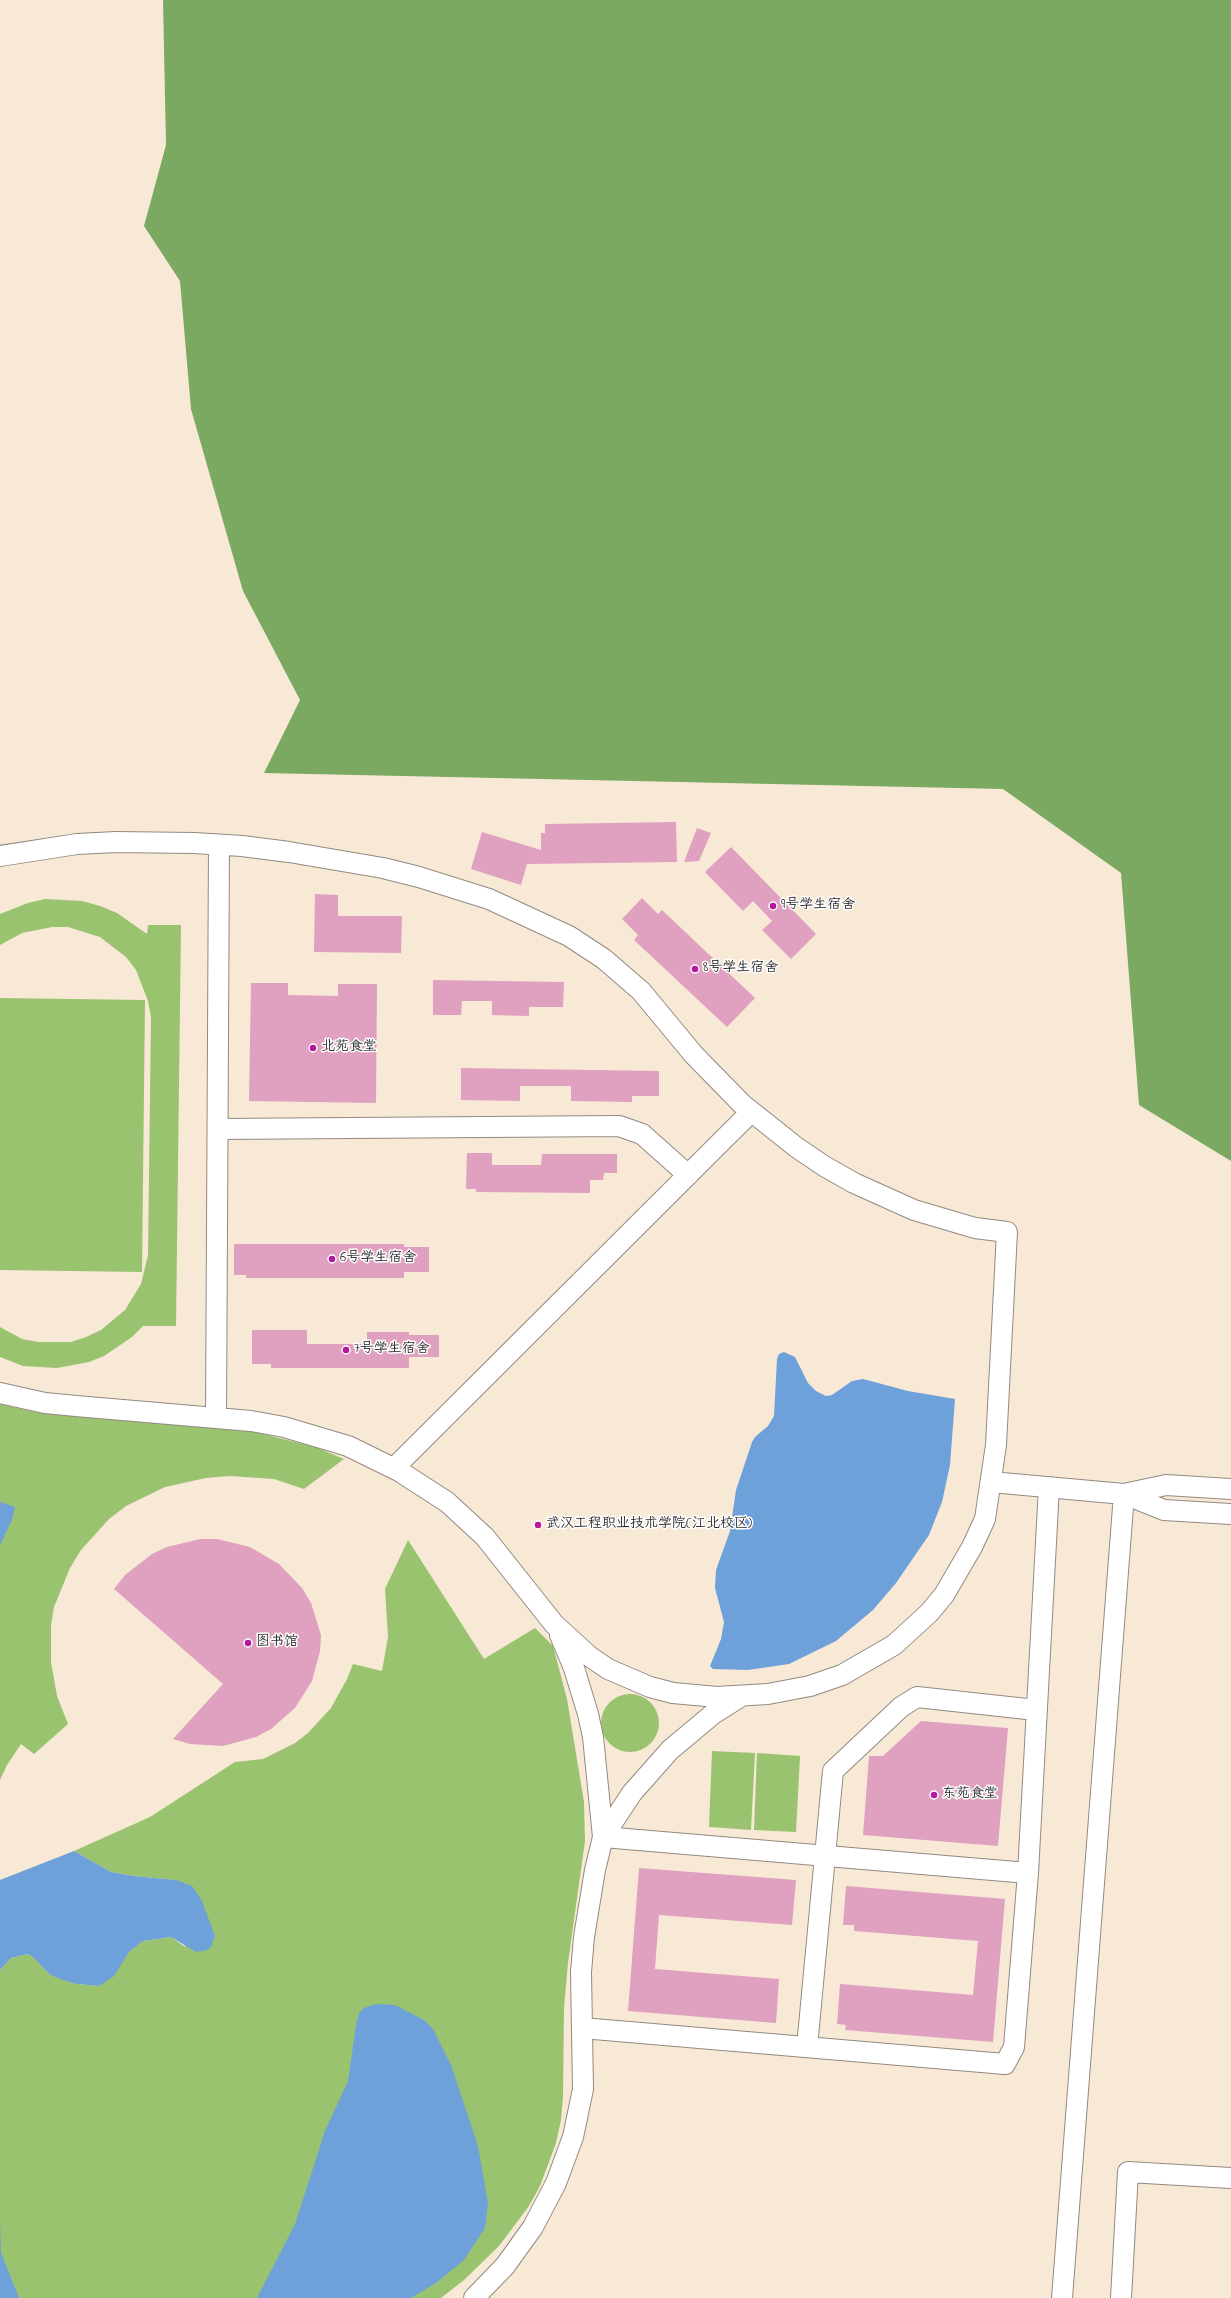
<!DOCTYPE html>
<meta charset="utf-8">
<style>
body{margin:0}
canvas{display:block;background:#f8e8d6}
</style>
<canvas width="1231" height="2298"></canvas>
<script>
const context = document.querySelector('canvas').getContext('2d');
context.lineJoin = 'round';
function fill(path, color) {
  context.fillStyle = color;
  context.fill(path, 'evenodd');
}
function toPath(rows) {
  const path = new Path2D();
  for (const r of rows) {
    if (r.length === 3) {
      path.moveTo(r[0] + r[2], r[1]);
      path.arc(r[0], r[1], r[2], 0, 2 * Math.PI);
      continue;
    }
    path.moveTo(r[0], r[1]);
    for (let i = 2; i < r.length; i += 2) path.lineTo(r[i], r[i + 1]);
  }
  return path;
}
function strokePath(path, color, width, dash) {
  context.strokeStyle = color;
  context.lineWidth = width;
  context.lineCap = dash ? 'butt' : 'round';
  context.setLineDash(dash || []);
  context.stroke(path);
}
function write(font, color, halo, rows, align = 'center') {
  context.font = font + ' "Indie Flower","LXGW WenKai TC",sans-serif';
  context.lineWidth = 3;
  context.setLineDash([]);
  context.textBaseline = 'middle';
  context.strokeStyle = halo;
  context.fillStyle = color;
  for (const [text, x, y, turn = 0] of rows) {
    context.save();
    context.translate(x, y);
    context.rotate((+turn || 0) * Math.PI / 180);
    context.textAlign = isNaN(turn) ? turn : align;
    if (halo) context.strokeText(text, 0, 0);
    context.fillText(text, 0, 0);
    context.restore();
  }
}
const green = toPath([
 [45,899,82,901,100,906,117,913,147,934,148,925,181,925,176,1326,143,1326,132,1337,104,1356,89,1362,57,1368,23,1366,0,1357,0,1327,22,1339,38,1342,71,1342,86,1337,101,1330,125,1310,141,1284,148,1255,151,1017,148,1001,136,970,126,957,100,937,68,927,52,927,22,933,0,945,0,914,28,903],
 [0,998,145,1000,142,1272,0,1270],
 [0,1404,39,1413,152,1418,247,1430,315,1447,344,1459,304,1489,274,1479,229,1476,206,1478,165,1487,126,1506,109,1519,81,1550,70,1568,54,1607,51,1625,51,1662,57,1696,68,1724,34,1754,21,1744,7,1765,0,1780],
 [408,1540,484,1659,535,1628,553,1646,567,1699,584,1802,585,1841,568,1963,564,2008,563,2097,561,2120,556,2143,540,2186,529,2206,499,2246,464,2280,441,2298,0,2298,0,1970,11,1958,28,1954,33,1957,49,1974,76,1984,99,1986,129,1952,143,1941,171,1937,185,1947,176,1880,134,1876,111,1872,74,1851,150,1817,235,1762,263,1759,295,1743,308,1733,331,1708,347,1679,353,1664,382,1671,388,1637,385,1589],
 [630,1723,29],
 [712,1751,755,1753,751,1830,709,1827],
 [757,1753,800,1756,796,1832,754,1830]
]);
const forest = toPath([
 [163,0,1231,0,1231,1161,1139,1105,1121,873,1003,789,264,773,300,700,243,591,191,409,180,281,144,226,166,145]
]);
const water = toPath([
 [784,1352,795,1357,808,1383,816,1391,826,1396,832,1395,852,1381,863,1379,908,1391,955,1399,950,1465,942,1502,929,1535,896,1583,873,1610,836,1641,789,1664,748,1670,713,1669,710,1666,721,1639,724,1622,715,1588,716,1570,730,1531,736,1490,752,1442,755,1437,768,1426,774,1416,777,1359,779,1354],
 [0,1502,15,1507,12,1520,0,1545],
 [74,1851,111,1872,134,1876,176,1880,192,1886,202,1901,215,1936,211,1947,207,1950,196,1952,171,1937,143,1941,129,1952,114,1976,99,1986,76,1984,60,1979,49,1974,33,1957,28,1954,11,1958,0,1970,0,1880],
 [376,2004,395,2005,424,2020,433,2029,451,2065,478,2146,488,2203,485,2228,464,2260,436,2283,411,2298,257,2298,295,2224,325,2131,348,2081,356,2025,359,2013,364,2008],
 [0,2221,1,2253,19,2298,0,2298]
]);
const building = toPath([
 [676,822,677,862,527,864,521,885,471,869,482,832,541,850,541,833,545,833,545,824],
 [697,828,711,833,699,861,684,862],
 [731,847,816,934,791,959,762,930,772,921,753,901,743,911,705,872],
 [315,894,338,895,338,916,402,916,401,953,314,952],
 [642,898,658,914,662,910,755,998,727,1027,634,940,638,935,622,919],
 [433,980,564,982,563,1007,529,1007,529,1016,492,1015,492,1001,462,1001,461,1015,433,1015],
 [251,983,288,983,288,995,338,996,338,984,377,984,376,1103,249,1101],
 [461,1068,659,1071,659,1096,632,1096,632,1102,571,1101,571,1086,520,1086,520,1101,461,1100],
 [467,1153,492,1153,492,1165,541,1165,542,1154,617,1154,617,1173,604,1173,603,1180,590,1180,590,1193,476,1192,476,1189,466,1189],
 [234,1244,404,1244,404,1247,429,1247,429,1272,404,1272,404,1278,246,1278,246,1275,234,1275],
 [252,1330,307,1330,307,1344,367,1344,367,1332,409,1332,409,1335,439,1335,439,1357,409,1357,409,1368,271,1368,271,1364,252,1364],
 [200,1539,217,1539,250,1547,279,1564,302,1588,311,1603,321,1635,320,1651,312,1681,295,1708,271,1729,256,1737,223,1746,190,1744,173,1739,223,1684,114,1589,125,1575,152,1554,167,1547],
 [921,1721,1008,1728,998,1846,863,1835,869,1756,883,1756],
 [639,1868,796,1880,792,1925,659,1915,655,1969,779,1979,776,2023,628,2011],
 [846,1886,1005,1899,993,2042,845,2030,846,2025,837,2024,840,1984,973,1995,978,1941,854,1931,854,1925,843,1925]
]);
const minor = toPath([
 [0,856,77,844,116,842,194,843,242,846,289,852,383,868,419,877,489,899,569,936,604,959,641,991,694,1055,742,1104,796,1147,824,1166,854,1183,914,1210,975,1228,1007,1232,996,1445,985,1519,972,1547,944,1595,929,1613,894,1645,842,1675,810,1686,768,1694,717,1697,673,1693,650,1687,608,1669,589,1656,554,1624,485,1537,447,1502,399,1471,348,1446,284,1427,251,1421,76,1406,45,1403,0,1393],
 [218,1129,619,1126,642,1134,688,1175],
 [216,1418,219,845],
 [394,1468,751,1112],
 [991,1482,1124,1494,1166,1485,1231,1489],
 [1124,1494,1164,1510,1231,1514],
 [560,1635,574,1668,588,1714,593,1737,603,1837],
 [603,1837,1028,1873],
 [582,2028,1005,2064,1014,2047,1028,1873,1049,1487],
 [807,2047,833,1771,901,1707,917,1697,1036,1710],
 [474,2298,505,2266,533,2227,556,2183,573,2137,583,2089,581,1972,584,1937,595,1870,603,1837,632,1793,670,1750,713,1714,740,1697],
 [1062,2298,1124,1494],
 [1121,2298,1128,2172,1231,2178]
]);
const markers = [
 [773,906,4,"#b5179e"],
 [695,969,4,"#b5179e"],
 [313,1048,4,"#b5179e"],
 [332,1259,4,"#b5179e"],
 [346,1350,4,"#b5179e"],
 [538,1525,4,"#b5179e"],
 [248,1643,4,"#b5179e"],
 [934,1795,4,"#b5179e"]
];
const poiNames = [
 ["9号学生宿舍",781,906],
 ["8号学生宿舍",703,969],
 ["北苑食堂",321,1048],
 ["6号学生宿舍",340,1259],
 ["7号学生宿舍",354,1350],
 ["武汉工程职业技术学院(江北校区)",546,1525],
 ["图书馆",256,1643],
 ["东苑食堂",942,1795]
];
fill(green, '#9ac370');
fill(forest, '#7ba962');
fill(water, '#6ea1d9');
fill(building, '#dfa1bf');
strokePath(minor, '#928a80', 22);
strokePath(minor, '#fff', 20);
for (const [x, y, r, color] of markers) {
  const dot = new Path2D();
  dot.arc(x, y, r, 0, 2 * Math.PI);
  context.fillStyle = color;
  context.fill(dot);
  strokePath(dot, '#fff', 1.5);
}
write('14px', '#2b2b2b', '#fff', poiNames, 'left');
</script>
